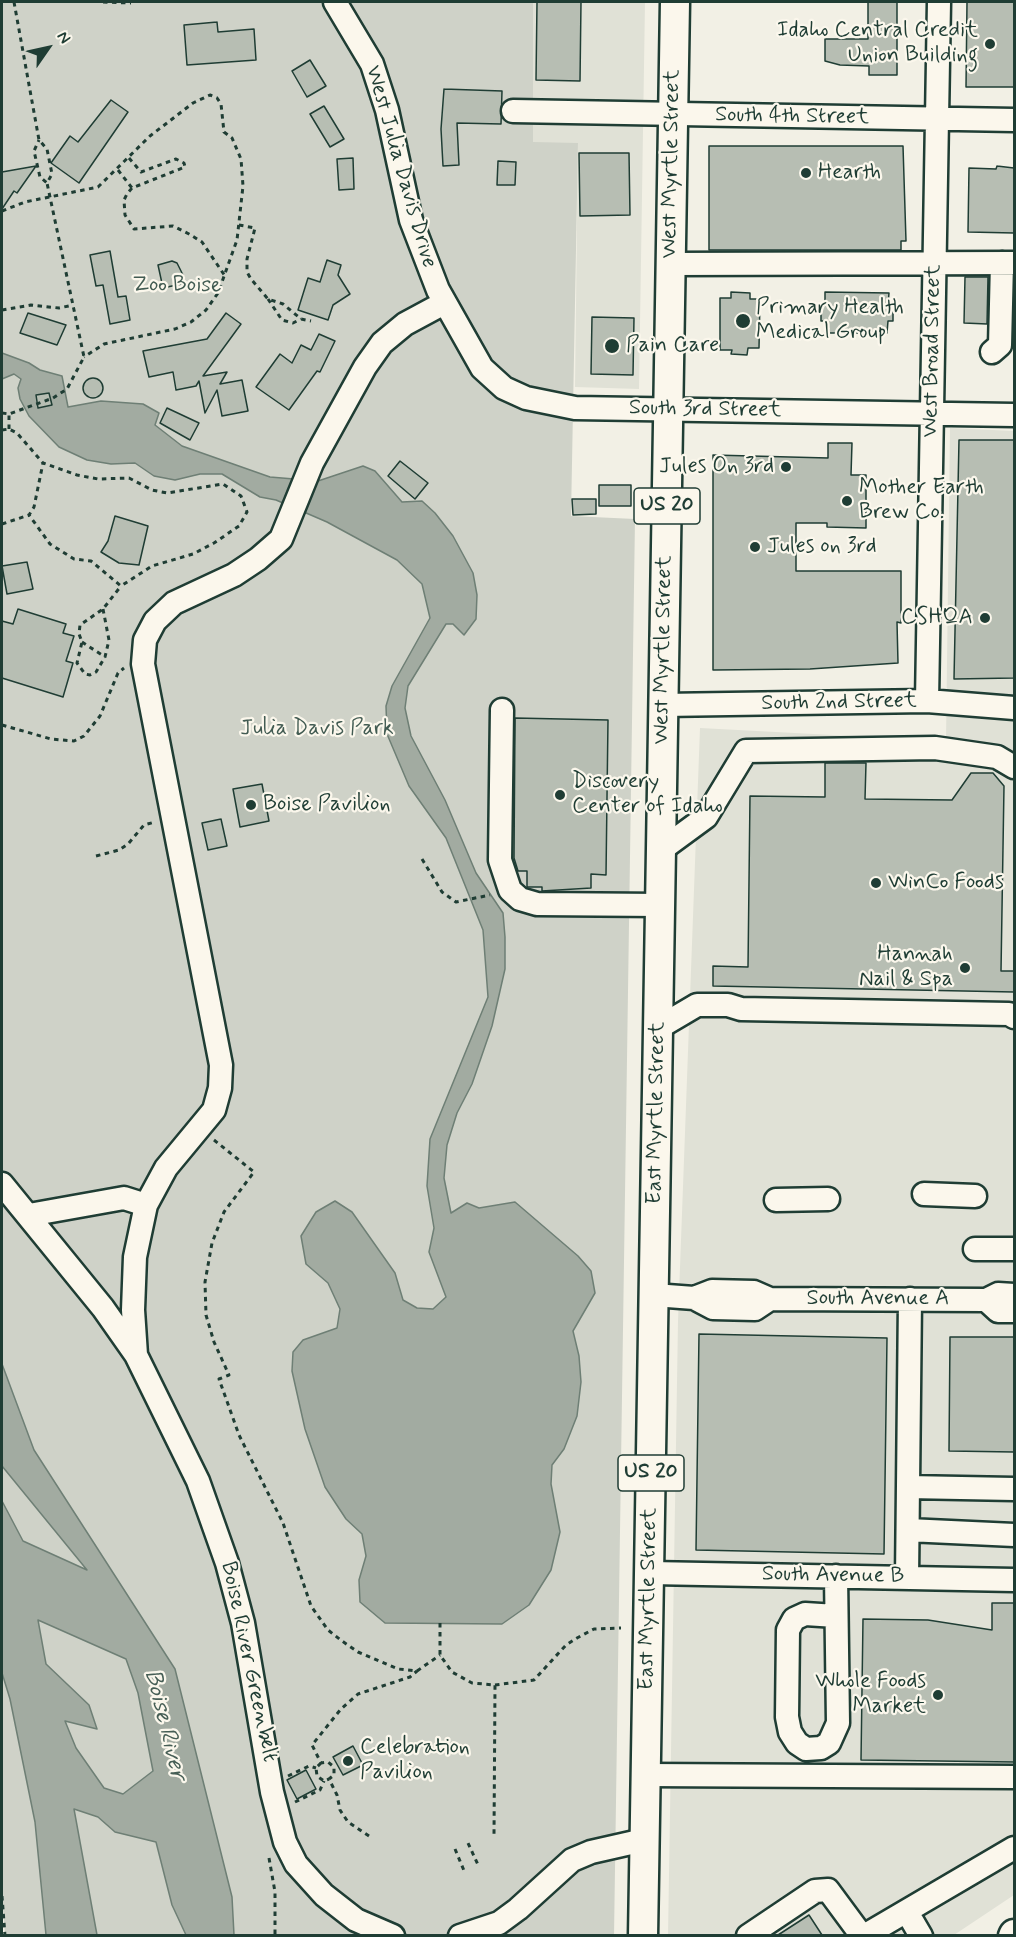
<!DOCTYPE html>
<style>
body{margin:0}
#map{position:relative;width:1016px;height:1937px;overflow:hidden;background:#f2f0e5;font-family:Mynerve,sans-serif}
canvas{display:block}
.frame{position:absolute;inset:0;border:3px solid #1f3d34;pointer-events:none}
.north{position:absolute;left:18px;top:18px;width:60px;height:60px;-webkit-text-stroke:4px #fbf7ec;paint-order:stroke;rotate:56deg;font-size:16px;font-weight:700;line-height:24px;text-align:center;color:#1f3d34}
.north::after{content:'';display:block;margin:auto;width:21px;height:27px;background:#1f3d34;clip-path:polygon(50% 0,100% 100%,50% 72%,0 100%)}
</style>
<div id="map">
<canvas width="1016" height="1937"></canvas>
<div class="frame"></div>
<div class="north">N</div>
</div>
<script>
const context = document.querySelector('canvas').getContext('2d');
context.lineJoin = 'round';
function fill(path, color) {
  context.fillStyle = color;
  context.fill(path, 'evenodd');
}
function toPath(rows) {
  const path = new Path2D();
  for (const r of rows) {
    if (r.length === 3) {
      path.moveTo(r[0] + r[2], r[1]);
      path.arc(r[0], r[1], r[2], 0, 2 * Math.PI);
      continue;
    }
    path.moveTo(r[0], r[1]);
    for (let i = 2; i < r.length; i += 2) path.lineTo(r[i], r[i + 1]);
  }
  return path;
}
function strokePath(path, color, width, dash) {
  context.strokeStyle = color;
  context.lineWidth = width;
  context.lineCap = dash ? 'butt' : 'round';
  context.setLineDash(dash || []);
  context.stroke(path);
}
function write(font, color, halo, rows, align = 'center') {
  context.font = font + ' Mynerve,sans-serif';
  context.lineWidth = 4.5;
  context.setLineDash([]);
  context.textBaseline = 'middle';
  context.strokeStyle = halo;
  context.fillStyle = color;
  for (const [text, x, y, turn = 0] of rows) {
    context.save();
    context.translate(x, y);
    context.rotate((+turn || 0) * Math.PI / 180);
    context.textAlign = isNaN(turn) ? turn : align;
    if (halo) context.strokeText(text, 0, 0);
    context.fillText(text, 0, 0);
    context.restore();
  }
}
const built = toPath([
 [533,2,645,2,639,389,575,387,578,143,533,143],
 [950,428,1014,431,1014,1895,954,1935,668,1936,678,1321,700,728,946,741]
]);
const green = toPath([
 [2,2,533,2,533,142,578,143,571,516,635,519,614,1935,233,1935,232,1897,175,1669,34,1450,2,1364],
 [2,1466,88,1571,23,1541,2,1501],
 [38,1619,126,1658,138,1693,153,1771,123,1794,104,1789,76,1748,64,1721,97,1728,89,1705,46,1664],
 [2,1673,10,1699,35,1822,46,1935,5,1935,2,1896],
 [73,1808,98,1817,115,1832,156,1842,172,1905,186,1935,97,1935]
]);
const water = toPath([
 [2,353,29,363,40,370,62,376,68,407,101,401,143,404,159,413,155,425,182,446,270,477,318,481,363,466,375,471,402,502,422,501,435,513,453,536,473,573,477,595,476,619,464,635,453,624,446,624,408,686,405,708,411,736,445,800,476,873,503,913,505,937,505,969,492,1026,472,1084,457,1113,447,1145,444,1178,451,1213,467,1203,479,1208,515,1202,578,1256,591,1271,595,1293,573,1331,579,1356,581,1382,577,1416,564,1449,552,1465,551,1484,560,1532,551,1570,529,1605,502,1624,385,1623,360,1602,359,1580,366,1556,362,1534,346,1519,325,1487,305,1429,292,1371,293,1352,303,1340,337,1328,340,1309,328,1283,306,1264,301,1236,316,1212,335,1201,352,1212,395,1273,403,1300,417,1308,433,1309,446,1297,429,1252,434,1228,427,1186,430,1139,488,997,483,930,446,838,409,786,387,734,386,706,392,686,430,618,422,584,397,560,327,522,276,500,260,497,222,474,200,474,175,480,154,476,135,463,111,464,87,460,59,447,29,416,20,399,18,388,21,379,14,374,2,379,2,353],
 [2,1364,34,1450,175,1669,232,1897,234,1935,186,1935,172,1905,156,1842,115,1832,98,1817,74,1809,97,1935,46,1935,35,1822,10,1699,2,1673,2,1501,23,1541,87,1570,2,1466,2,1364],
 [38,1620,126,1659,138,1693,153,1771,123,1794,104,1788,76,1748,65,1721,97,1729,89,1705,46,1664,38,1620]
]);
const building = toPath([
 [537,2,581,2,580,81,536,80,537,2],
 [868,2,897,2,897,75,869,75,869,66,840,65,825,61,825,39,868,39,868,2],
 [967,2,1014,2,1014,87,966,87,967,2],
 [217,22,218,32,254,29,256,60,187,65,184,25,217,22],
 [310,60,326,86,307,97,292,71,310,60],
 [444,89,502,91,501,124,457,123,459,165,443,166,441,129,444,89],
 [111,100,128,112,79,183,51,163,70,136,78,142,111,100],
 [324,106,344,139,330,147,310,114,324,106],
 [709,146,903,146,906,241,901,241,901,250,709,250,709,146],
 [579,153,629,153,630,215,580,216,579,153],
 [353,158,354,189,339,190,337,159,353,158],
 [498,161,516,162,515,185,497,185,498,161],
 [36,166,17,193,14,191,2,209,2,172,36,166],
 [997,166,1014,168,1014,233,968,232,969,168,996,169,997,166],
 [110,251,118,297,126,296,130,320,110,324,103,285,96,286,90,255,110,251],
 [327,260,341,265,338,275,350,294,333,305,328,320,298,310,308,278,320,282,327,260],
 [172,261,177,263,184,277,180,278,181,284,163,288,158,265,172,261],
 [965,277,988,277,987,324,964,323,965,277],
 [731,292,750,293,750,299,760,299,759,348,748,348,747,355,731,354,732,350,720,350,720,298,731,298,731,292],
 [825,292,889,293,888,305,893,305,893,321,888,321,887,333,825,333,825,321,821,321,821,304,825,304,825,292],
 [28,313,66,325,57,345,20,333,28,313],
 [226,313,241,324,203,376,227,372,220,384,242,380,248,411,222,416,217,390,205,413,199,381,196,386,176,390,173,372,149,377,143,351,207,339,226,313],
 [592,317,634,318,633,375,591,374,592,317],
 [319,334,335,341,320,372,317,371,289,410,256,387,280,354,292,363,301,345,311,350,319,334],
 [93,388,10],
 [49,393,52,405,38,408,36,395,49,393],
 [167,408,199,423,190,440,160,423,167,408],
 [959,440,1014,440,1014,678,954,679,959,440],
 [828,443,852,443,851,475,866,475,866,528,827,527,827,523,796,523,796,571,901,571,901,623,897,622,898,663,810,669,713,670,713,455,828,458,828,443],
 [400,461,428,483,415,499,388,476,400,461],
 [599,485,631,485,631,506,599,506,599,485],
 [572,499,596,499,596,514,573,515,572,499],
 [115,516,148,526,139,565,119,563,101,552,108,541,115,516],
 [27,562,33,589,7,594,2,566,27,562],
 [18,609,66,624,63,633,74,636,66,661,73,663,63,697,2,678,2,621,13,624,18,609],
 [515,718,608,720,606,875,591,874,591,888,542,891,542,887,527,887,527,871,518,871,514,858,515,718],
 [825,763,866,763,865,799,952,800,971,773,993,773,1004,786,1001,971,1014,971,1014,992,713,986,713,966,748,967,750,796,825,797,825,763],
 [262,784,269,821,240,827,233,789,262,784],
 [221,819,227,846,208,850,202,823,221,819],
 [699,1334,887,1338,884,1554,696,1550,699,1334],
 [950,1337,1014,1337,1014,1452,949,1451,950,1337],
 [992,1603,1014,1603,1014,1762,861,1760,863,1619,928,1620,992,1630,992,1603],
 [353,1746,363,1765,343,1775,333,1757,353,1746],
 [306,1770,316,1789,297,1799,287,1780,306,1770],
 [809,1915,822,1935,778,1935,809,1915]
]);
const path = toPath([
 [14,2,39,140,47,149,52,174,47,183,40,177,34,151,39,140],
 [103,2,131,3],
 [129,158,141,172,176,159,184,163,185,167,132,188,127,194,124,200,125,215,134,229,173,226,189,234,202,242,225,276],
 [118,170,132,188],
 [2,211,25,202,98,187,150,136,193,103,210,95,217,98,221,104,224,132,232,138,241,159,243,186,237,240,218,293,206,310,191,322,175,329,104,344,84,357],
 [239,225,255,228,247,259,247,272,251,279,268,299,283,304,301,319,311,321],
 [268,299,282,320,293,323,301,319],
 [2,310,31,305,59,308,73,305],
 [2,413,9,414,53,398,67,389,84,357,47,183],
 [9,429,9,414],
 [2,430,9,429,17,433,43,463,77,475,98,479,129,478,152,490,167,493,223,484,241,496,247,512,239,526,214,543,193,554,152,566,121,586,91,561,74,559,50,544,29,515],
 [2,524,29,515,34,507,43,463],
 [103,609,109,640,105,657,96,672,90,675,85,674,77,663,82,642,79,634,80,625,103,609,121,586],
 [82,642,105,657],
 [2,725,51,739,74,741,84,736,100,716,118,673,124,668],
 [96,856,119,850,128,844,144,825,155,822],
 [422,859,442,892,456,902,490,895],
 [214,1140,254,1172,224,1212,212,1243,205,1282,206,1315,214,1342,229,1375,219,1379,239,1435,283,1523,311,1606,328,1630,342,1641,358,1652,398,1669,417,1671,440,1655],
 [440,1623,440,1655,452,1672,472,1683,495,1685,494,1835],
 [495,1685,534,1680,566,1645,577,1638,594,1629,621,1628],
 [321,1763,316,1768,317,1776,324,1781,329,1779],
 [288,1776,309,1766,316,1768],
 [295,1802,320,1790,324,1781],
 [369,1836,348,1822,340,1810,337,1795,329,1779,334,1775,334,1767,328,1762,321,1763,312,1745,341,1709,358,1694,410,1677,417,1671],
 [468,1843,479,1867],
 [455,1849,465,1873],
 [269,1858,275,1892,275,1936],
 [2,1896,5,1936]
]);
const minor = toPath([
 [335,2,372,64,387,110,411,220,438,290,482,368,504,388,526,398,575,408,1014,415],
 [513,111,1014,120],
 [671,264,1014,263],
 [992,352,1000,345,1002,263],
 [927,701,939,2],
 [663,705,927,701,1014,708],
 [502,710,500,860,510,890,520,899,537,904,660,905],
 [661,850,706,817,746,751,935,748,997,757,1014,767],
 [658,1028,697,1005,728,1005,741,1009,1009,1014,1014,1017],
 [2,1184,103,1308,136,1355,198,1481,227,1563,243,1623,272,1792,285,1842,296,1864,324,1895,356,1920,393,1936],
 [924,1194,975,1196],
 [776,1200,828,1199],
 [29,1215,124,1198,146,1205],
 [975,1249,1014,1249],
 [654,1295,694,1298,712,1291,754,1292,770,1299,986,1300,998,1294,1014,1295],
 [694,1298,713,1308,755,1309,770,1299],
 [986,1300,998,1311,1014,1311],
 [136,1355,133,1310,135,1257,146,1205,166,1168,214,1110,220,1088,221,1065,143,664,145,640,155,621,174,603,234,575,258,559,281,539,312,463,365,367,382,343,405,324,444,303],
 [908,1487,1014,1489],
 [908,1530,1014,1535],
 [651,1573,1014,1580],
 [836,1576,838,1723,829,1743,821,1748,806,1749,797,1743,790,1732,787,1717,788,1630,794,1619,805,1614,836,1616],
 [907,1578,910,1299],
 [646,1775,1014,1777],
 [907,1912,921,1936],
 [460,1936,499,1923,518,1909,572,1860,591,1852,644,1840],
 [748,1936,815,1891,828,1890,862,1936],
 [864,1936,1014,1848]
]);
const major = toPath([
 [643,1936,675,2],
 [1013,1936,1014,1934]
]);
const markers = [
 [990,44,6,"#1f3d34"],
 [806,173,6,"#1f3d34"],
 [743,321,8,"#1f3d34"],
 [612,346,8,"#1f3d34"],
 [786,467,6,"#1f3d34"],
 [847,501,6,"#1f3d34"],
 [755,547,6,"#1f3d34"],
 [985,618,6,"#1f3d34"],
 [560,795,6,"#1f3d34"],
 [251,805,6,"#1f3d34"],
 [876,883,6,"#1f3d34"],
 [965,968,6,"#1f3d34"],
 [938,1695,6,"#1f3d34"],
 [348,1761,6,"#1f3d34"]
];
const shields = [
 [667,506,66],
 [651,1473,66]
];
const shieldNames = [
 ["US 20",667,506],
 ["US 20",651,1473]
];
const poiNames = [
 ["Idaho Central Credit",978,31,"right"],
 ["Union Building",978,56,"right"],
 ["Hearth",818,173],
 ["Primary Health",756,308],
 ["Medical Group",756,333],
 ["Pain Care",626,346],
 ["Jules On 3rd",774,467,"right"],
 ["Mother Earth",859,488],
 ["Brew Co.",859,513],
 ["Jules on 3rd",767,547],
 ["CSHQA",973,618,"right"],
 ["Discovery",572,782],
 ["Center of Idaho",572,807],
 ["Boise Pavilion",263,805],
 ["WinCo Foods",888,883],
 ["Hannah",953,955,"right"],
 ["Nail & Spa",953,980,"right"],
 ["Whole Foods",926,1682,"right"],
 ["Market",926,1707,"right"],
 ["Celebration",360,1748],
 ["Pavilion",360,1773]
];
const streetNames = [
 ["South 4th Street",792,117,1],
 ["West Myrtle Street",672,164,-89],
 ["West Julia Davis Drive",400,167,74],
 ["West Broad Street",933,351,-89],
 ["South 3rd Street",705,410,1],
 ["West Myrtle Street",664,650,-89],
 ["South 2nd Street",839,703,-1],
 ["East Myrtle Street",657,1113,-89],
 ["South Avenue A",878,1299],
 ["South Avenue B",833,1576,1],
 ["East Myrtle Street",649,1599,-89],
 ["Boise River Greenbelt",248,1662,78]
];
const parkNames = [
 ["Zoo Boise",177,286],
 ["Julia Davis Park",317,729]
];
const waterNames = [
 ["Boise River",164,1725,76]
];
fill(built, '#e0e1d6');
fill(green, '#cfd2c8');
fill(water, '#a2aba1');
strokePath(water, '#6e7f75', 1.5);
fill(building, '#b7beb3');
strokePath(building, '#1f3d34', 1.5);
strokePath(minor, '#1f3d34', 27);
strokePath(major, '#1f3d34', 33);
strokePath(path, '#1f3d34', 3, [4.5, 4.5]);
strokePath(minor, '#fbf7ec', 22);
strokePath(major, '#fbf7ec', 28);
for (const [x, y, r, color] of markers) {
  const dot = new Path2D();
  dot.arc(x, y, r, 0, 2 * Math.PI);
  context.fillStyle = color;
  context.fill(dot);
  strokePath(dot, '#fbf7ec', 2);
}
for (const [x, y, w] of shields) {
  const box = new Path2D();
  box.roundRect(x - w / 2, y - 18, w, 36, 4.5);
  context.fillStyle = '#fbf7ec';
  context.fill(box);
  strokePath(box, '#1f3d34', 1.5);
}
write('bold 21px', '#1f3d34', null, shieldNames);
write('22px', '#1f3d34', '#fbf7ec', poiNames, 'left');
write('22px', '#1f3d34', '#fbf7ec', streetNames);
write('22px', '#425b52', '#fbf7ec', parkNames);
write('italic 24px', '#465e55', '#fbf7ec', waterNames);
</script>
